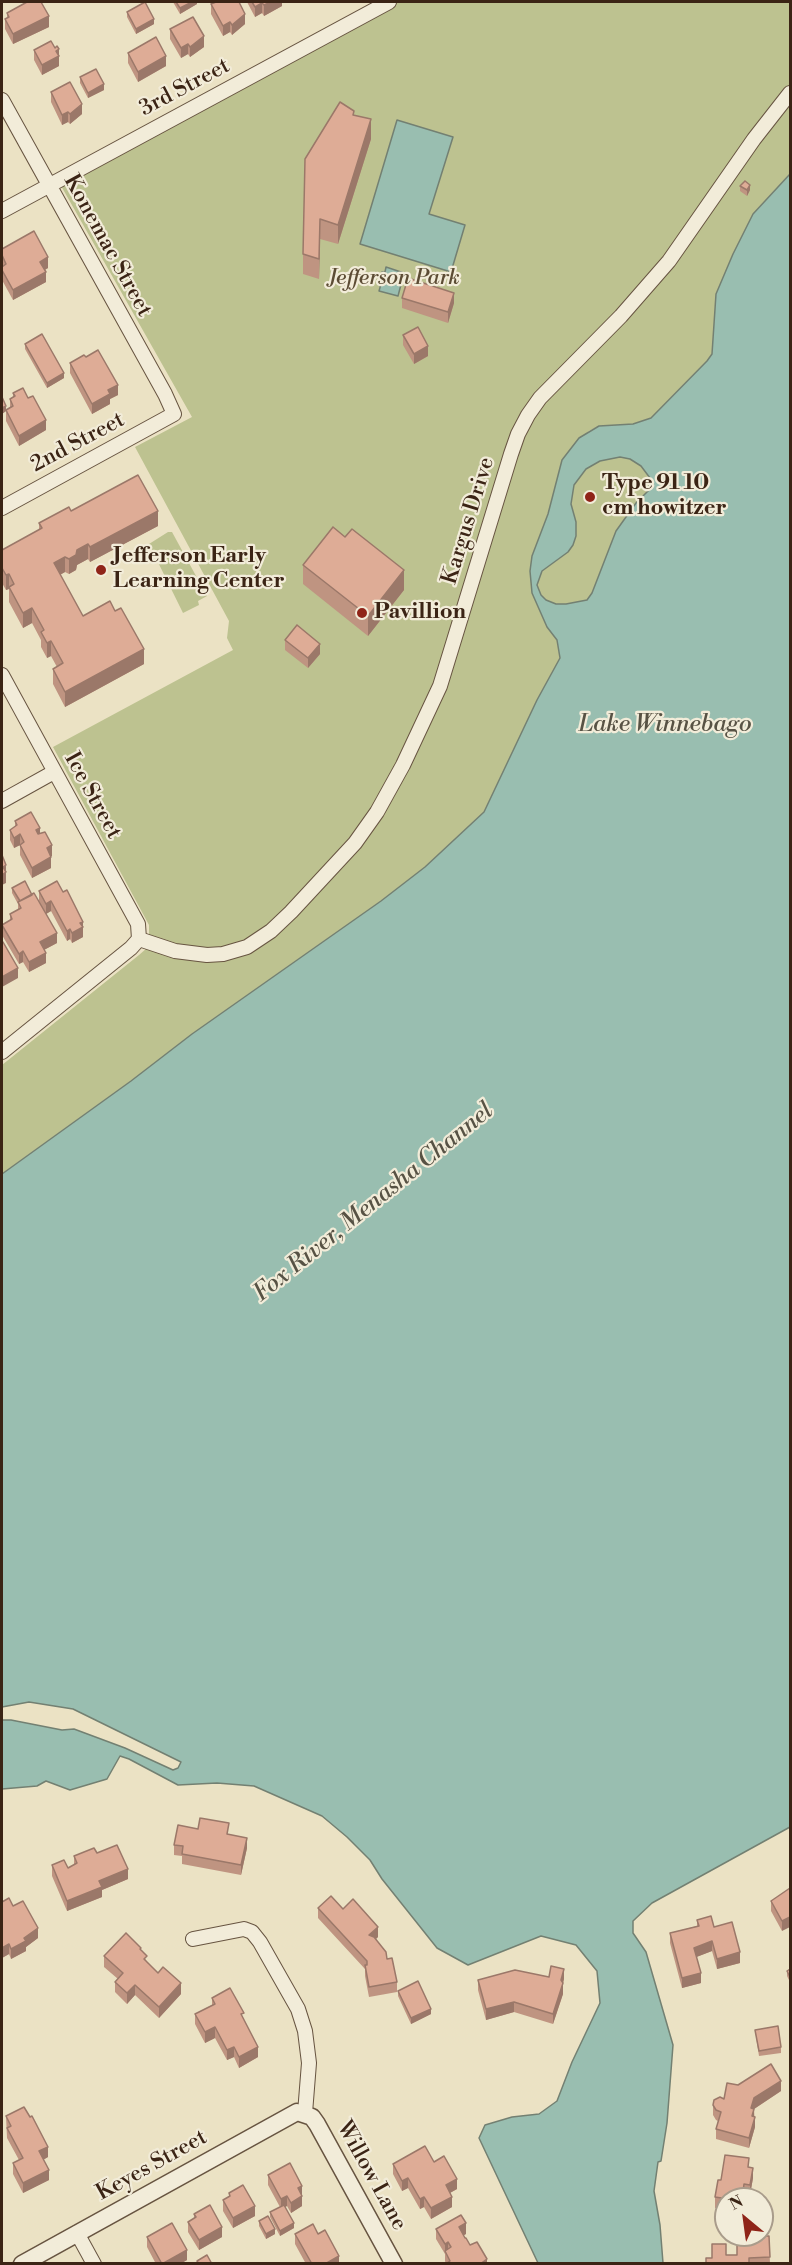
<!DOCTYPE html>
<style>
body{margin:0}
#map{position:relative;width:792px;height:2265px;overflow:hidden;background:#ebe2c4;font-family:"Libre Bodoni",serif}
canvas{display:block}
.frame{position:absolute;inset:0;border:3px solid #3b2415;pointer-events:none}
.north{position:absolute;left:714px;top:2187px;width:60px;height:60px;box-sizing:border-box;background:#f2ecd9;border:2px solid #a99c8b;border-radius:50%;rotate:331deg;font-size:16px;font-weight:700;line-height:24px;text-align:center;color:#3b2415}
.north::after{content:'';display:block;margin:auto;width:21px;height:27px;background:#8f2418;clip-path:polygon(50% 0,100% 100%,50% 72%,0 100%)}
</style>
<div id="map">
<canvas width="792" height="2265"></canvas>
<div class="frame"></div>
<div class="north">N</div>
</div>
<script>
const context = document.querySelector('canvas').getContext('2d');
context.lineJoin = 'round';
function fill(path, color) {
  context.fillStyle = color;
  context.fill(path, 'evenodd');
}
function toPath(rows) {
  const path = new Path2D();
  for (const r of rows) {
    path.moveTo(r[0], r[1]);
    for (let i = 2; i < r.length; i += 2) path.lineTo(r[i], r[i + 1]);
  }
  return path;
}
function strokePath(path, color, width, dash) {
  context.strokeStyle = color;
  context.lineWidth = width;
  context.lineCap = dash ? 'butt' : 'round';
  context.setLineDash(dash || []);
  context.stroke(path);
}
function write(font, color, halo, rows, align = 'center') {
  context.font = font + ' "Libre Bodoni",serif';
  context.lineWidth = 4.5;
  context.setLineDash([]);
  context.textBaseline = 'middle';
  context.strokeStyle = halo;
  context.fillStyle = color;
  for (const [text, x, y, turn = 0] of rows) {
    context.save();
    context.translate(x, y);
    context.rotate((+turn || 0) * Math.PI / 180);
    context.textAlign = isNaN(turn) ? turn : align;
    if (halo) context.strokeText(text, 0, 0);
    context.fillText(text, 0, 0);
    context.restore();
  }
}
const green = toPath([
 [397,2,790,2,790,174,753,214,733,254,717,294,712,354,707,361,651,418,633,424,599,426,589,431,562,460,548,514,532,556,535,600,547,627,557,640,560,658,537,700,484,812,425,867,381,901,192,1034,131,1081,2,1174,2,1065,139,955,147,948,149,939,149,925,53,747,233,650,227,638,229,621,135,447,192,417,60,184],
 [620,457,630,459,641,466,650,478,649,490,636,503,616,531,592,593,587,600,566,604,556,604,546,600,541,595,537,585,542,571,560,558,576,522,571,504,574,485,586,469,600,461],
 [168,532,172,532,207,596,198,601,199,605,183,613,149,544]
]);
const water = toPath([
 [397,120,453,137,429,214,465,225,451,272,360,244,397,120],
 [790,174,790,1827,652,1903,633,1921,633,1933,646,1952,673,2045,667,2123,661,2161,658,2162,654,2191,660,2225,663,2263,538,2263,479,2138,485,2125,512,2117,539,2114,557,2101,572,2062,600,2003,597,1971,576,1945,541,1936,468,1965,437,1948,382,1879,370,1860,347,1837,322,1816,254,1786,217,1783,178,1785,129,1759,120,1756,107,1779,70,1790,46,1781,37,1786,2,1789,2,1720,11,1720,62,1730,74,1729,125,1748,173,1770,178,1768,181,1762,73,1709,29,1702,2,1707,2,1174,131,1081,192,1034,381,901,425,867,484,812,537,700,560,658,557,640,547,627,532,593,530,571,532,556,548,514,562,460,579,438,599,426,633,424,651,418,707,361,712,354,716,294,733,254,753,214,790,174],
 [620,457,630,459,641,466,650,478,649,490,636,503,616,531,592,593,587,600,566,604,556,604,546,600,541,595,537,585,542,571,568,552,573,545,576,536,576,522,571,504,574,485,586,469,600,461,620,457],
 [386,267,404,273,398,296,379,291,383,277,381,276,382,272,385,272,386,267]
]);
const minor = toPath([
 [2,100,165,394,174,414,2,508],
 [2,211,389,2],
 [2,675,138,924,139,939],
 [2,801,54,772],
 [139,939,175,951,207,955,223,954,247,947,271,931,291,912,355,843,377,812,403,765,440,686,511,454,518,434,528,415,540,398,621,316,669,261,754,139,790,93],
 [2,1052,131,948,139,939],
 [193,1939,244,1929,252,1932,260,1942,298,2009,305,2031,309,2063,305,2113],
 [77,2233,94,2264]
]);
const tertiary = toPath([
 [22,2264,297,2112,312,2117,317,2124,394,2264]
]);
const wall = toPath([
 [24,2,41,2,49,27,13,44,5,29,5,19,7,18,7,13,25,3],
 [173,2,197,2,197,4,180,14],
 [247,2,284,2,282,3,282,6,264,16,262,13,255,17],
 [211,4,245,24,232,35,230,32,223,36,211,14],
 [127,12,154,24,136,34,127,17],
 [170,29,204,47,190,57,188,54,181,58,170,39],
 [34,50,59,55,59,66,42,75,34,60],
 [128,53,166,66,138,82,128,63],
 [80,77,104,90,88,98,80,83],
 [51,92,82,114,70,124,68,122,62,125,51,102],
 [354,115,371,139,338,244,320,239,319,279,303,274,303,254],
 [740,186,750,190,747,196,740,191],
 [2,255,48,268,45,270,46,282,13,300,2,280],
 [402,298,454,303,448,323,402,308],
 [403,335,428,356,414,364,403,345],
 [25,344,64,378,47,388,25,349],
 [86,357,118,395,110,399,110,404,92,414,70,373,70,363],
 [13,393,46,430,19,446,6,421,6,411,2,414,2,397,6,410,10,409,10,399,13,397],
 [71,511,158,526,90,562,88,559,77,565,76,570,69,574,65,572,60,575,83,616,144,664,65,707,53,684,53,669,57,667,51,656,47,658,41,647,41,640,32,623,23,628,9,602,9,589,6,590,2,583,2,550,39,530,39,523],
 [303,565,404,590,368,636,303,584],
 [285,640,320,654,308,668,285,650],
 [15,821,40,834,52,856,51,856,51,868,32,878,20,855,20,845,14,848,10,840,10,830,15,827],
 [12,888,32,895,39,902,39,891,63,892,83,922,83,937,72,943,70,939,67,941,51,911,46,914,57,943,44,950,46,963,29,972,23,962,19,964,2,935,2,925,10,921,10,914,18,910,18,904,12,893],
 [229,1834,247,1848,241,1875,182,1864,182,1856,174,1855,174,1845],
 [97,1853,128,1879,102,1890,102,1897,67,1911,52,1876,52,1865,68,1868,74,1865,74,1856],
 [790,1888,782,1931,771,1911,771,1901],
 [13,1906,38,1938,26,1947,26,1951,11,1959,9,1954,2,1958],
 [318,1908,343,1909,378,1937,376,1939,387,1959,397,1982,397,1992,369,1997,365,1976,365,1969,318,1918],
 [697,1920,714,1927,740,1963,717,1969,712,1951,696,1957,701,1983,682,1988,670,1943,670,1933,697,1926],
 [141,1951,147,1962,181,1994,159,2018,135,1995,127,2004,115,1992,115,1982,118,1979,104,1967,104,1956],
 [790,1969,790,1982,787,1976,787,1971],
 [549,1977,564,1979,563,1983,563,1994,553,2024,514,2012,486,2020,478,1990,478,1980],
 [398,1991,431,2014,411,2024,398,1996],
 [212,1998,244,2020,258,2057,239,2068,234,2057,227,2060,215,2038,205,2043,195,2024,195,2014,212,2005],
 [755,2030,781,2047,781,2053,759,2056],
 [781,2091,754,2109,755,2127,749,2148,716,2139,716,2129,718,2121,716,2120,713,2115,713,2105,724,2099],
 [6,2116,48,2157,43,2160,49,2180,23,2193,13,2174,13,2163,19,2160,7,2138],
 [434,2162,457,2189,450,2193,452,2207,431,2219,424,2207,420,2209,408,2188,402,2191,393,2174,393,2164],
 [749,2167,753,2178,750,2195,744,2195,726,2199,726,2209,715,2208,715,2197,721,2180],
 [268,2175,302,2186,302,2206,291,2213,287,2206,285,2207,294,2228,280,2236,270,2217,270,2212,280,2207,268,2185],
 [229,2193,255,2216,233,2228,223,2211,223,2200,229,2197],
 [194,2214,222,2237,199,2250,188,2232,188,2222,194,2219],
 [259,2221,275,2234,266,2239,259,2226],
 [436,2229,466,2234,463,2235,470,2245,487,2264,446,2264,445,2261,445,2254,436,2239],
 [295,2234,318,2234,339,2264,306,2264,295,2244],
 [769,2236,770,2264,706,2264,712,2258,726,2255,737,2255],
 [147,2237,187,2260,180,2264,156,2264,147,2247]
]);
const shadedWall = toPath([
 [192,2,197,2,197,4,180,14,180,8],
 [271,2,284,2,282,3,282,6,264,16,264,5],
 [262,3,262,13,255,17,255,7],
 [245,14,245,24,232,35,232,25],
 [49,16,49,27,13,44,13,34],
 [154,19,154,24,136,34,136,29],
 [230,22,230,32,223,36,223,26],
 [204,36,204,47,190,57,190,47],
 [188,44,188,54,181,58,181,48],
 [59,49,59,66,42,75,42,65,56,51],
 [166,56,166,66,138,82,138,72],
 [104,84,104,90,88,98,88,93],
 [82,104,82,114,70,124,70,114],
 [68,112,68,122,62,125,62,115],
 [371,119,371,139,338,244,338,225],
 [750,185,750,190,747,196,747,190],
 [320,219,320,239,319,279,319,259],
 [48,257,48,268,40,272,40,262],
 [46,272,46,282,13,300,13,290],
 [454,293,454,303,448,323,448,312],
 [428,346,428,356,414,364,414,354],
 [64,373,64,378,47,388,47,383],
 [118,385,118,395,110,399,110,404,92,414,92,404,108,390],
 [6,406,6,411,2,414,2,408],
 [46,420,46,430,19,446,19,436],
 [158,511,158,526,90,562,90,547],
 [88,544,88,559,77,565,76,570,69,574,69,559,77,550],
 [65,557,65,572,54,578,54,563],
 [404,570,404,590,368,636,368,616],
 [9,574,9,589,6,590,6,575],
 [32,608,32,623,23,628,23,613],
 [51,641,51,656,47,658,47,643],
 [320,644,320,654,308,668,308,658],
 [144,649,144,664,65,707,65,692],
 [40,828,40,838,36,830],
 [20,834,20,845,14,848,14,838],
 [52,845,52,856,47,858,47,848],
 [51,857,51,868,32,878,32,868],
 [6,865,6,883,2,885,3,867],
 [51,901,51,911,46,914,46,904],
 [83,922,83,937,72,943,72,933,80,923],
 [70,929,70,939,67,941,67,931],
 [57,933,57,943,40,952,40,942],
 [23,951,23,962,19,964,19,954],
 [46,953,46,963,29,972,29,962],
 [18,968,18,978,2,987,2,977],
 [247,1838,247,1848,241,1875,241,1865],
 [128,1869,128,1879,102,1890,102,1897,67,1911,67,1901,99,1881],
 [790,1917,790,1927,782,1931,782,1921],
 [378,1927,378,1937,369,1945,369,1935],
 [38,1928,38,1938,26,1947,26,1951,11,1959,11,1949,24,1938],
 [712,1941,712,1951,694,1958,694,1948],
 [9,1944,9,1954,2,1958,2,1948],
 [740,1952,740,1963,717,1969,717,1959],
 [564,1969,564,1979,561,1990,561,1980],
 [701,1973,701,1983,682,1988,682,1978],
 [181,1983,181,1994,159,2018,159,2007],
 [563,1983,563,1994,553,2024,553,2014],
 [135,1985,135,1995,127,2004,127,1993],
 [514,2002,514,2012,486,2020,486,2009],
 [431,2009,431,2014,411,2024,411,2018],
 [215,2027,215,2038,205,2043,205,2032],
 [234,2047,234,2057,227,2060,227,2050],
 [258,2047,258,2057,239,2068,239,2057],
 [781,2081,781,2091,754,2109,754,2119,752,2126,751,2108,754,2098],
 [755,2117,755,2127,749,2148,749,2138],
 [48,2147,48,2157,39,2162,39,2151],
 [753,2168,753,2178,750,2195,750,2185],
 [49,2170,49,2180,23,2193,23,2183],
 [408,2178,408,2188,402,2191,402,2181],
 [457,2179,457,2189,446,2195,446,2185],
 [302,2186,302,2206,291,2213,291,2203,298,2188],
 [287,2196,287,2206,281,2209,281,2199],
 [424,2197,424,2207,420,2209,420,2199],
 [452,2197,452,2207,431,2219,431,2208],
 [255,2206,255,2216,233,2228,233,2218],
 [294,2223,294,2228,280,2236,280,2231],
 [466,2223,466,2234,459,2238,459,2227],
 [222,2227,222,2237,199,2250,199,2240],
 [275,2229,275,2234,266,2239,266,2234],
 [448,2242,448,2252,445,2251,445,2244],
 [187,2250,187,2260,180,2264,162,2264],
 [339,2256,339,2264,325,2264],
 [487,2259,487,2264,480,2264]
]);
const building = toPath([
 [27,2,41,2,49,16,13,34,5,19,9,17,7,13,27,2],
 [145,2,154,19,136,29,127,12,145,2],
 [176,2,192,2,180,8,176,2],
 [216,2,239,2,245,14,232,25,230,22,223,26,211,4,216,2],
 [252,2,271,2,264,5,262,3,255,7,252,2],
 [193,17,204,36,190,47,188,44,181,48,170,29,193,17],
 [156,37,166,56,138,72,128,53,156,37],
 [51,41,55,48,57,46,59,49,56,51,59,56,42,65,34,50,51,41],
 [96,69,104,84,88,93,80,77,96,69],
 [70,82,82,104,70,114,68,112,62,115,51,92,70,82],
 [340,102,354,111,353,115,371,119,338,225,320,219,319,259,303,254,305,159,340,102],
 [745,181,750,185,747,190,740,186,745,181],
 [34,231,48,257,40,262,46,272,13,290,2,270,2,267,6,264,2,255,2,249,34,231],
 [408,278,454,293,448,312,402,298,408,278],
 [418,327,428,346,414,354,403,335,418,327],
 [42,334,64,373,47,383,25,344,42,334],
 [98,350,118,385,108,390,110,394,92,404,70,363,84,355,86,357,98,350],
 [23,388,28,398,33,396,46,420,19,436,6,410,13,406,10,399,15,396,13,393,23,388],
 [2,397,6,406,2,408,2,397],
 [138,475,158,511,90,547,88,544,77,550,76,555,69,559,65,557,54,563,83,616,110,601,115,611,121,608,144,649,65,692,53,669,63,663,51,641,47,643,41,632,44,630,32,608,23,613,9,587,14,584,9,574,6,575,2,568,2,550,42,528,39,523,69,507,71,511,138,475],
 [333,527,345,537,352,529,404,570,368,616,303,565,333,527],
 [297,625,320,644,308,658,285,640,297,625],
 [31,812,40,828,36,830,38,834,45,832,52,845,47,848,51,857,32,868,20,845,24,842,20,834,14,838,10,830,17,825,15,821,31,812],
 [2,855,6,865,3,867,6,872,2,875,2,855],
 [25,881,32,895,20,901,12,888,25,881],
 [57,881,63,892,67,890,83,922,80,923,83,927,72,933,70,929,67,931,51,901,46,904,39,891,57,881],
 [34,893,57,933,40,942,46,953,29,962,23,951,19,954,2,925,12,919,10,914,21,908,18,902,34,893],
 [3,942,18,968,2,977,2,943,3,942],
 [200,1818,229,1823,227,1834,247,1838,241,1865,182,1854,183,1846,174,1845,178,1825,198,1829,200,1818],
 [117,1845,128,1869,99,1881,102,1887,67,1901,52,1865,64,1860,68,1868,77,1863,74,1856,94,1848,97,1853,117,1845],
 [790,1888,790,1917,782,1921,771,1901,790,1888],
 [331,1896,343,1909,353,1899,378,1927,369,1935,374,1937,386,1952,387,1959,392,1958,397,1982,369,1987,365,1965,367,1965,367,1961,318,1908,331,1896],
 [9,1898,13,1906,23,1901,38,1928,24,1938,26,1941,11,1949,9,1944,2,1948,2,1902,9,1898],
 [711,1916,714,1927,732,1922,740,1952,717,1959,712,1941,694,1948,701,1973,682,1978,670,1933,699,1926,697,1920,711,1916],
 [126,1933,141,1948,140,1949,147,1956,144,1959,158,1973,163,1967,181,1983,159,2007,135,1985,127,1993,115,1982,123,1973,104,1956,126,1933],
 [551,1966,564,1969,561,1980,563,1983,553,2014,514,2002,486,2009,478,1980,515,1970,549,1977,551,1966],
 [790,1969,790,1977,787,1971,790,1969],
 [418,1981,431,2009,411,2018,398,1991,418,1981],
 [230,1988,244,2013,241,2014,258,2047,239,2057,234,2047,227,2050,215,2027,205,2032,195,2014,215,2004,212,1998,230,1988],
 [778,2026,781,2047,759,2051,755,2030,778,2026],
 [771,2064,781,2081,754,2098,751,2108,754,2109,752,2116,755,2117,749,2138,716,2129,721,2112,716,2110,713,2105,714,2100,720,2097,724,2099,727,2083,738,2085,771,2064],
 [24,2107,30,2117,32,2116,48,2147,39,2151,49,2170,23,2183,13,2163,23,2158,7,2128,11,2126,6,2116,24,2107],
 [425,2146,434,2162,444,2156,457,2179,446,2185,452,2197,431,2208,424,2197,420,2199,408,2178,402,2181,393,2164,425,2146],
 [725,2155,749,2158,748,2167,753,2168,750,2185,744,2184,742,2199,728,2199,715,2197,718,2180,721,2180,725,2155],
 [290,2163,302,2186,298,2188,302,2196,291,2203,287,2196,281,2199,268,2175,290,2163],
 [243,2185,255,2206,233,2218,223,2200,230,2196,229,2193,243,2185],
 [210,2205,222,2227,199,2240,188,2222,196,2217,194,2214,210,2205],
 [284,2205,294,2223,280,2231,270,2212,284,2205],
 [461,2215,466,2223,459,2227,465,2238,466,2238,470,2245,477,2242,487,2259,480,2264,448,2264,447,2263,450,2261,445,2251,451,2247,448,2242,445,2244,436,2229,461,2215],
 [268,2216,275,2229,266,2234,259,2221,268,2216],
 [172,2223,187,2250,162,2264,147,2237,172,2223],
 [313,2224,318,2234,325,2230,339,2256,325,2264,312,2264,295,2234,313,2224],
 [737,2236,769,2236,770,2257,749,2258,749,2264,706,2264,706,2258,712,2258,712,2244,726,2244,726,2255,737,2255,737,2236],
 [207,2255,212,2264,199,2264,197,2261,207,2255]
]);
const markers = [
 [590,497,6,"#8f2418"],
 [101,570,6,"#8f2418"],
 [362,613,6,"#8f2418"]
];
const streetNames = [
 ["3rd Street",185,88,-28],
 ["Konemac Street",107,246,61],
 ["2nd Street",78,443,-28],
 ["Kargus Drive",469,521,-73],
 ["Ice Street",92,796,61],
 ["Keyes Street",152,2166,-29],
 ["Willow Lane",371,2176,61]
];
const parkNames = [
 ["Jefferson Park",394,279]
];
const poiNames = [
 ["Type 91 10",602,484],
 ["cm howitzer",602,509],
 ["Jefferson Early",113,557],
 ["Learning Center",113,582],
 ["Pavillion",374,613]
];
const waterNames = [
 ["Lake Winnebago",665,725],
 ["Fox River, Menasha Channel",374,1203,-39]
];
fill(green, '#bdc290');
fill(water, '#99beb0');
strokePath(water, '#738072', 1.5);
strokePath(minor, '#675441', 16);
strokePath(tertiary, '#675441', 19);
strokePath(minor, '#f2ecd9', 14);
strokePath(tertiary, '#f2ecd9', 16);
fill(wall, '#bf9481');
fill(shadedWall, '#9b7869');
fill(building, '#deac96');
strokePath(building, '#9b7869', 1.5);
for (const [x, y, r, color] of markers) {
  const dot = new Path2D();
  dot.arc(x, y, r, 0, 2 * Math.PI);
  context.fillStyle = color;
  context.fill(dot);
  strokePath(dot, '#f2ecd9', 2);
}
write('22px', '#3b2415', '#f2ecd9', streetNames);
write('italic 22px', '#5c4c34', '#f2ecd9', parkNames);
write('bold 22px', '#3b2415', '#f2ecd9', poiNames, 'left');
write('italic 24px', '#575244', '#f2ecd9', waterNames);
</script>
